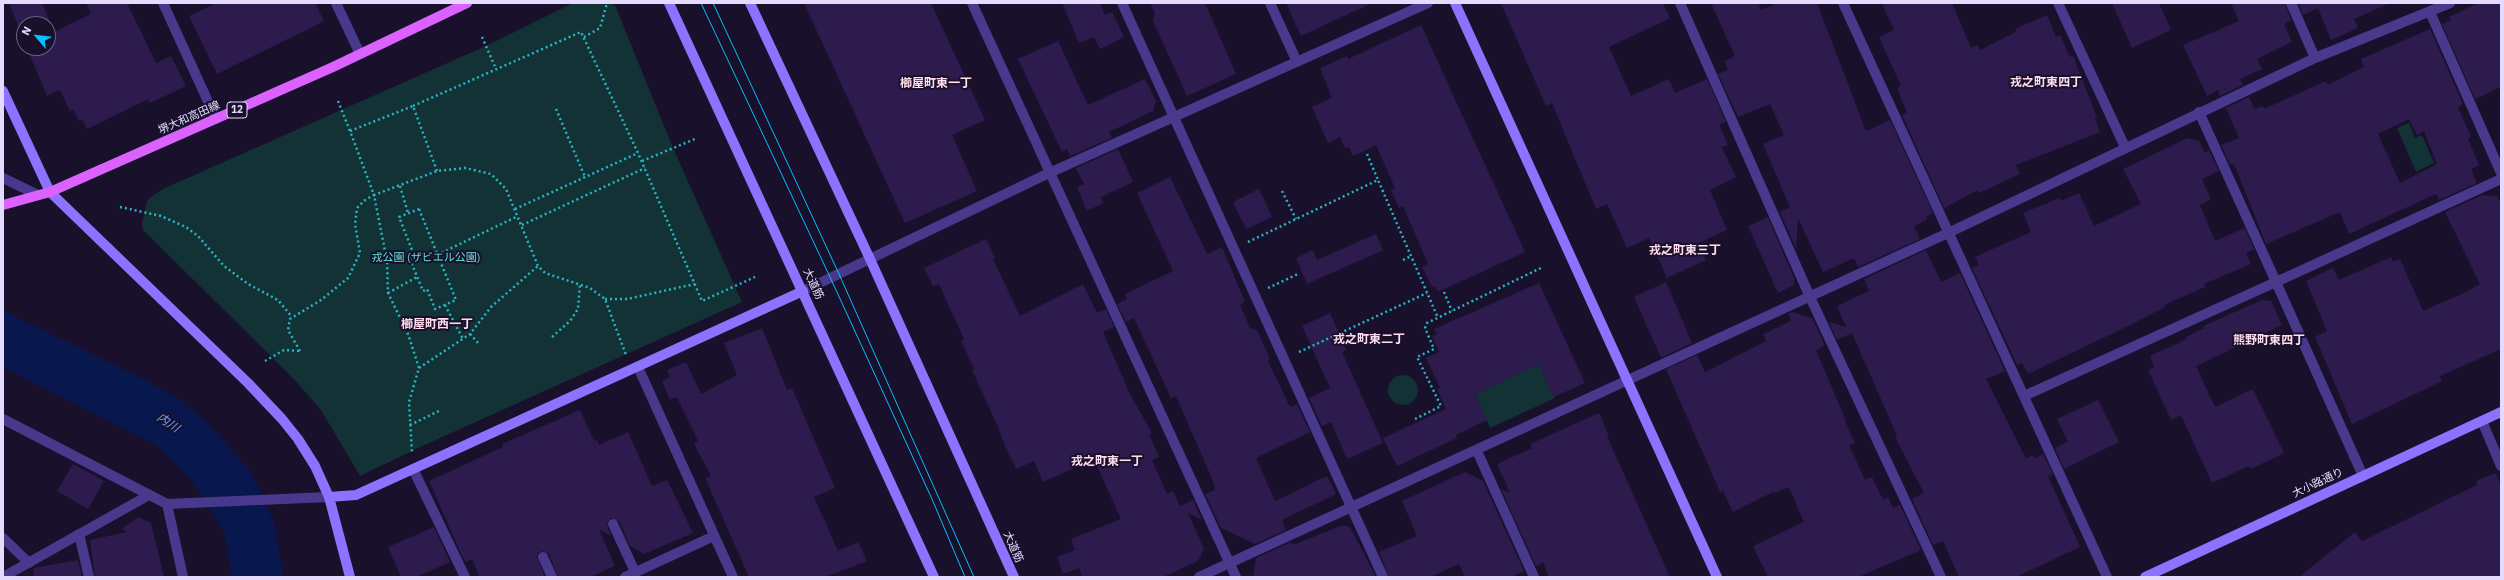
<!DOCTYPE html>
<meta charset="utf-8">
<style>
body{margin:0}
#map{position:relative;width:2504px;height:580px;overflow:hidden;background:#19102c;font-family:"IBM Plex Sans",sans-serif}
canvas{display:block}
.frame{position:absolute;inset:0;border:4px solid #e5dbff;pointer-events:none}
.north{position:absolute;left:16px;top:16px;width:40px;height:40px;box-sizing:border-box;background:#19102c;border:1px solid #6b6180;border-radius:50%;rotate:298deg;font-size:11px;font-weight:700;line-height:16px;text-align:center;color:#e5dbff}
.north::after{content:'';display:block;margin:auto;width:14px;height:18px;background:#07c0ff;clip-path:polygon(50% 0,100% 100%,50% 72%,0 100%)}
</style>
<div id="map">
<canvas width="2504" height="580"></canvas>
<div class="frame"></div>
<div class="north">N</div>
</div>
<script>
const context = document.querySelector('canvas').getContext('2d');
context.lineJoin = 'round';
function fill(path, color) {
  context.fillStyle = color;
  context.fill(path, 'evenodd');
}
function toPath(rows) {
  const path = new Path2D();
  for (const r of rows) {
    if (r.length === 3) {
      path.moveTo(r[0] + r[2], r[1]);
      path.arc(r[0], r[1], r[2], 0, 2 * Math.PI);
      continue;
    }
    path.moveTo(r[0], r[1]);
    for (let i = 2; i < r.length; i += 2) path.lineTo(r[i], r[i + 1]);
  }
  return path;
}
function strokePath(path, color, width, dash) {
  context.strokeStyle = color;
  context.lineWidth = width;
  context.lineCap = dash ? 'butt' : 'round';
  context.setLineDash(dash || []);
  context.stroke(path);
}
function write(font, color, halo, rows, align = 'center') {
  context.font = font + ' "IBM Plex Sans","Noto Sans JP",sans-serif';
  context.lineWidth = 4;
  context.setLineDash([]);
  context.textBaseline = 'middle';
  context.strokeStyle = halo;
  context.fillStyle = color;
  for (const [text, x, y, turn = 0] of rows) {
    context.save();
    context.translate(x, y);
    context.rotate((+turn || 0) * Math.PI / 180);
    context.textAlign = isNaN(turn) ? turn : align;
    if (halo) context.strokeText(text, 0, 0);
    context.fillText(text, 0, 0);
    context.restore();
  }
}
const green = toPath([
 [573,3,610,3,615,5,673,148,742,302,418,448,360,476,321,410,293,378,143,230,142,224,147,201,152,196,165,188,486,46],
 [2409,123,2415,138,2422,135,2434,163,2416,172,2397,128],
 [1537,360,1555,398,1490,428,1475,394,1509,378],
 [1403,390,15]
]);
const water = toPath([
 [3,310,147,381,182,401,207,423,247,467,256,482,273,520,284,577,232,577,225,536,217,519,192,481,156,445,3,367]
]);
const building = toPath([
 [9,3,42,3,54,32,91,14,86,3,127,3,156,63,171,56,186,86,150,103,148,99,87,129,82,119,79,121,73,109,70,111,60,90,47,96,27,48,48,48,48,24,24,24,24,41],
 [217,3,315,3,324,21,217,74,189,16],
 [804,3,931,3,985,120,952,135,977,191,905,223],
 [1062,3,1100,3,1105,15,1112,12,1124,37,1100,49,1094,37,1079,43],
 [1150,3,1205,3,1236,74,1187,96,1153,21,1155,13],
 [1286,3,1372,3,1301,36],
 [1501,3,1663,3,1670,18,1609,47,1631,96,1669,79,1675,93,1707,79,1726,122,1719,125,1728,145,1722,147,1736,177,1710,190,1727,230,1698,243,1706,260,1667,278,1649,238,1627,248,1607,204,1596,209,1552,103,1546,106],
 [1711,3,1758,3,1761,10,1778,3,1817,3,1866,131,1890,120,1933,213,1926,217,1927,220,1914,226,1920,239,1858,267,1854,258,1823,272,1798,218,1796,249,1780,212,1790,207,1763,144,1784,135,1770,104,1738,117,1718,74,1728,70,1725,61,1735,56],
 [1882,3,1952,3,1971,48,1978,45,1980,50,2016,32,2015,29,2047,15,2056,37,2060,35,2070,57,2073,56,2097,118,2095,118,2100,132,2016,165,2020,174,1979,193,1978,190,1944,208,1902,115,1907,112,1897,88,1901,86,1879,37,1894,30],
 [2112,3,2159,3,2171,30,2132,48],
 [2231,3,2285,3,2291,20,2284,24,2292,42,2257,59,2262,69,2240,79,2243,85,2220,96,2218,90,2207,96,2183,45,2239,21],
 [2298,3,2390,3,2354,19,2358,28,2331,40,2318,8,2303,15],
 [2478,3,2501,3,2501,87,2475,99,2442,24,2451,20,2449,17],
 [1421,25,1525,252,1438,292,1435,286,1432,287,1422,267,1428,264,1403,206,1399,208,1391,190,1395,188,1376,145,1353,156,1349,147,1345,148,1340,137,1328,143,1312,107,1332,98,1320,68,1347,56,1348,59],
 [2430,29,2463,104,2458,107,2471,137,2468,139,2479,165,2471,169,2477,183,2439,200,2436,194,2349,234,2340,212,2266,244,2234,164,2230,165,2221,145,2239,138,2226,108,2249,97,2254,109,2263,106,2264,109,2326,81,2328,85,2364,67,2361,59],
 [2409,119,2417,135,2424,131,2437,164,2400,183,2378,134],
 [1058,41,1088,105,1145,79,1156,101,1153,111,1109,132,1112,138,1070,156,1067,149,1062,152,1018,59],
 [2188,138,2199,141,2205,153,2209,151,2219,171,2202,179,2211,199,2200,205,2215,241,2245,228,2254,249,2246,253,2251,264,2204,284,2205,287,2164,305,2165,307,2134,323,2028,374,2022,363,2017,365,1972,268,1979,265,1975,257,2031,232,2023,213,2060,198,2061,201,2079,193,2094,226,2141,204,2123,169],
 [1118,149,1133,182,1101,197,1103,203,1087,211,1077,187,1084,184,1076,168],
 [1170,177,1207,254,1222,247,1245,302,1240,305,1250,328,1257,330,1270,359,1268,361,1290,407,1297,404,1310,432,1256,458,1275,501,1327,476,1336,494,1282,520,1286,530,1255,544,1221,528,1205,494,1215,490,1213,481,1176,396,1171,398,1134,318,1126,322,1117,304,1127,299,1125,294,1173,271,1137,193],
 [1259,189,1272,217,1246,229,1233,202],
 [2482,195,2497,196,2501,204,2501,349,2440,376,2442,381,2352,424,2315,337,2327,331,2306,281,2333,268,2339,280,2391,257,2393,262,2400,259,2423,311,2466,292,2480,284,2445,212],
 [1768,217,1794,278,1794,285,1778,293,1748,226],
 [1376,234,1383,250,1307,284,1296,258,1313,250,1317,260],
 [986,239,995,258,993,259,1020,316,1083,284,1097,313,1106,309,1114,327,1103,332,1130,394,1152,433,1149,434,1159,457,1152,460,1167,494,1173,491,1180,506,1193,500,1202,520,1188,513,1204,549,1198,561,1163,577,1082,577,1079,568,1063,574,1057,557,1075,550,1071,539,1121,519,1094,459,1043,482,1034,461,1016,469,1005,446,998,427,972,370,974,369,961,341,964,339,939,284,933,286,924,268],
 [1926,250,1941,282,1960,273,2005,371,1986,379,2026,459,2033,455,2034,459,2043,454,2053,474,2048,476,2080,547,2016,577,1959,577,1943,541,1933,545,1912,499,1924,493,1895,437,1897,436,1852,333,1837,340,1829,322,1846,327,1837,306,1869,291,1864,279],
 [1666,282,1692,343,1661,358,1634,297],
 [1539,283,1585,383,1554,397,1539,364,1475,394,1487,420,1456,435,1457,438,1397,466,1383,438,1446,409,1437,389,1440,388,1426,358,1439,352,1432,336,1437,334,1434,329],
 [2262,300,2271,301,2282,325,2196,366,2215,407,2253,389,2284,453,2251,469,2249,466,2212,483,2181,415,2171,420,2148,370,2154,367,2150,356,2187,339,2186,337,2204,328,2203,326],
 [1792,312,1812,318,1825,345,1816,350,1846,421,1845,422,1855,443,1849,445,1865,480,1872,477,1883,500,1888,497,1893,508,1900,505,1921,550,1858,577,1768,577,1753,546,1804,522,1789,487,1775,493,1775,491,1733,512,1723,491,1720,492,1666,369,1697,355,1705,372,1766,341,1763,334,1791,321,1788,314],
 [1330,313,1346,350,1342,352,1383,443,1347,459,1331,422,1322,426,1309,398,1330,388,1302,326],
 [762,328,787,390,792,388,835,488,814,497,838,551,858,542,867,561,825,577,749,577,705,478,711,476,694,444,698,441,677,397,670,400,662,381,670,377,667,370,686,362,701,394,737,375,724,343],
 [2098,400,2119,442,2064,469,2055,448,2068,442,2057,419],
 [580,410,594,441,597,440,599,445,628,432,652,486,667,480,693,533,644,554,630,546,619,521,611,518,607,524,611,536,599,529,615,566,590,577,558,577,549,554,543,551,538,553,537,557,545,577,480,577,472,559,466,562,462,556,429,481,503,447,502,444],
 [1599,413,1609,436,1607,436,1670,577,1549,577,1543,562,1536,566,1501,489,1510,493,1497,464,1532,448,1530,444],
 [73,464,104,481,88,509,57,491],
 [1465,472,1483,481,1524,571,1511,577,1465,577,1459,564,1430,577,1389,577,1379,552,1417,536,1402,501],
 [2495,473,2501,485,2501,577,2299,577,2355,532,2362,541,2477,485,2476,481],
 [138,517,151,523,164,577,95,577,90,540,127,532,122,529],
 [1343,525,1350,527,1376,577,1253,577,1256,558,1291,542,1293,545],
 [434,527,450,562,416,577,401,577,388,547],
 [78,560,82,577,34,577,33,568]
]);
const path = toPath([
 [482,37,496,69],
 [584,37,600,28,607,3],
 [338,101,350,131],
 [413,106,581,32,638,153,702,301,755,277],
 [556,109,585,177],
 [1367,154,1378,180],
 [642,161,695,139],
 [437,171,413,106,350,131,374,195,437,171,465,168,491,174,506,189,538,266,545,273,590,288,605,299,626,355],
 [400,186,408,213],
 [1282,191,1296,219],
 [120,207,161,216,186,227,198,236,224,266,248,284,278,300,292,317],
 [419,209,456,300,435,309,427,289,423,291,409,257,414,255,399,217,419,209],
 [515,209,638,153],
 [522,225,645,168],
 [1248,242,1378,180,1438,318],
 [437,255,518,216],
 [1403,260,1411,256],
 [1268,288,1298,274],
 [1444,292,1452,311],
 [388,293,417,277],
 [605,299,627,299,695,284],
 [445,305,463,339],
 [470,334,480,345],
 [552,337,570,321,578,309,580,284],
 [300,351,288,330,290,319,321,300,348,278,360,253,355,224,357,208,365,200,374,195,387,261,388,293,408,334,419,368,409,402,412,453],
 [1299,352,1427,293],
 [265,361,284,350,300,351],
 [419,368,470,334,491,307,538,266],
 [1415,419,1441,406,1417,357,1434,349,1425,328,1427,323,1543,267],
 [410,425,441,410]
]);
const lane = toPath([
 [79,534,89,577]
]);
const street = toPath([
 [163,3,216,119],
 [336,3,360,54],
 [972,3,1236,577],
 [1122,3,1383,577],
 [1270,3,1297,62],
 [1680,3,1810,297,1941,577],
 [1843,3,2107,577],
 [2058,3,2125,147],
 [2291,3,2315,58],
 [2430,12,2501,173],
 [3,178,38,195],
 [803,291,1049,173,1428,3],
 [638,367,733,577],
 [2024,396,2276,282,2199,112],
 [3,419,167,504,329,497],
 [2482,421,2501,466],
 [1477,451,1534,577],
 [413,469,465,577],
 [2363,476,2276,282,2501,179],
 [167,504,183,577],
 [613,524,635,572],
 [3,538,29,563],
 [543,557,552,577],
 [3,577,149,495],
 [625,577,714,536],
 [1199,577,1948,233,2315,58,2450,3]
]);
const secondary = toPath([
 [669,3,934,577],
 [750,3,870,259,1014,577],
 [1455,3,1717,577],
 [3,91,50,192,248,383,282,419,298,439,315,466,329,497,350,577],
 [329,497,356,495,803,291],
 [2145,577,2501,412]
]);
const primary = toPath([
 [3,205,50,192,333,67,467,3]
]);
const tram = toPath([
 [701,3,830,277,932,499,965,577],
 [713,3,839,274,974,577]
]);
const shields = [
 [237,110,20]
];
const shieldNames = [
 ["12",237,110]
];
const streetNames = [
 ["堺大和高田線",189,118,-24],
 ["大道筋",813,284,64],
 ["大小路通り",2318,483,-25],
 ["大道筋",1013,547,66]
];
const parkNames = [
 ["戎公園 (ザビエル公園)",426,258]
];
const neighbourhoodNames = [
 ["戎之町東四丁",2046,83],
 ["櫛屋町東一丁",936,84],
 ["戎之町東三丁",1685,251],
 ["櫛屋町西一丁",437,325],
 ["戎之町東二丁",1369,340],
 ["熊野町東四丁",2269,341],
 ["戎之町東一丁",1107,462]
];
const waterNames = [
 ["内川",168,423,33]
];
fill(green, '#123236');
fill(water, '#08174d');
fill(building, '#2d1b4e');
strokePath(path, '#2ab5c4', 2.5, [2, 3]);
strokePath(lane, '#49398d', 10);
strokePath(street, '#49398d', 10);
strokePath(secondary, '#8b72ff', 10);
strokePath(primary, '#dc62ff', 10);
strokePath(tram, '#07c0ff', 1);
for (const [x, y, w] of shields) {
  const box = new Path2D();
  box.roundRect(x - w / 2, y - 8, w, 16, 3);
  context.fillStyle = '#19102c';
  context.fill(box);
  strokePath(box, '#e5dbff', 1);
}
write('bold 10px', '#e5dbff', null, shieldNames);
write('11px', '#e5dbff', '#19102c', streetNames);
write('11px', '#5fe6d9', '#19102c', parkNames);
write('bold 12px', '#ffdded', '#19102c', neighbourhoodNames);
write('italic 12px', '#69a3ff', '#19102c', waterNames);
</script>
